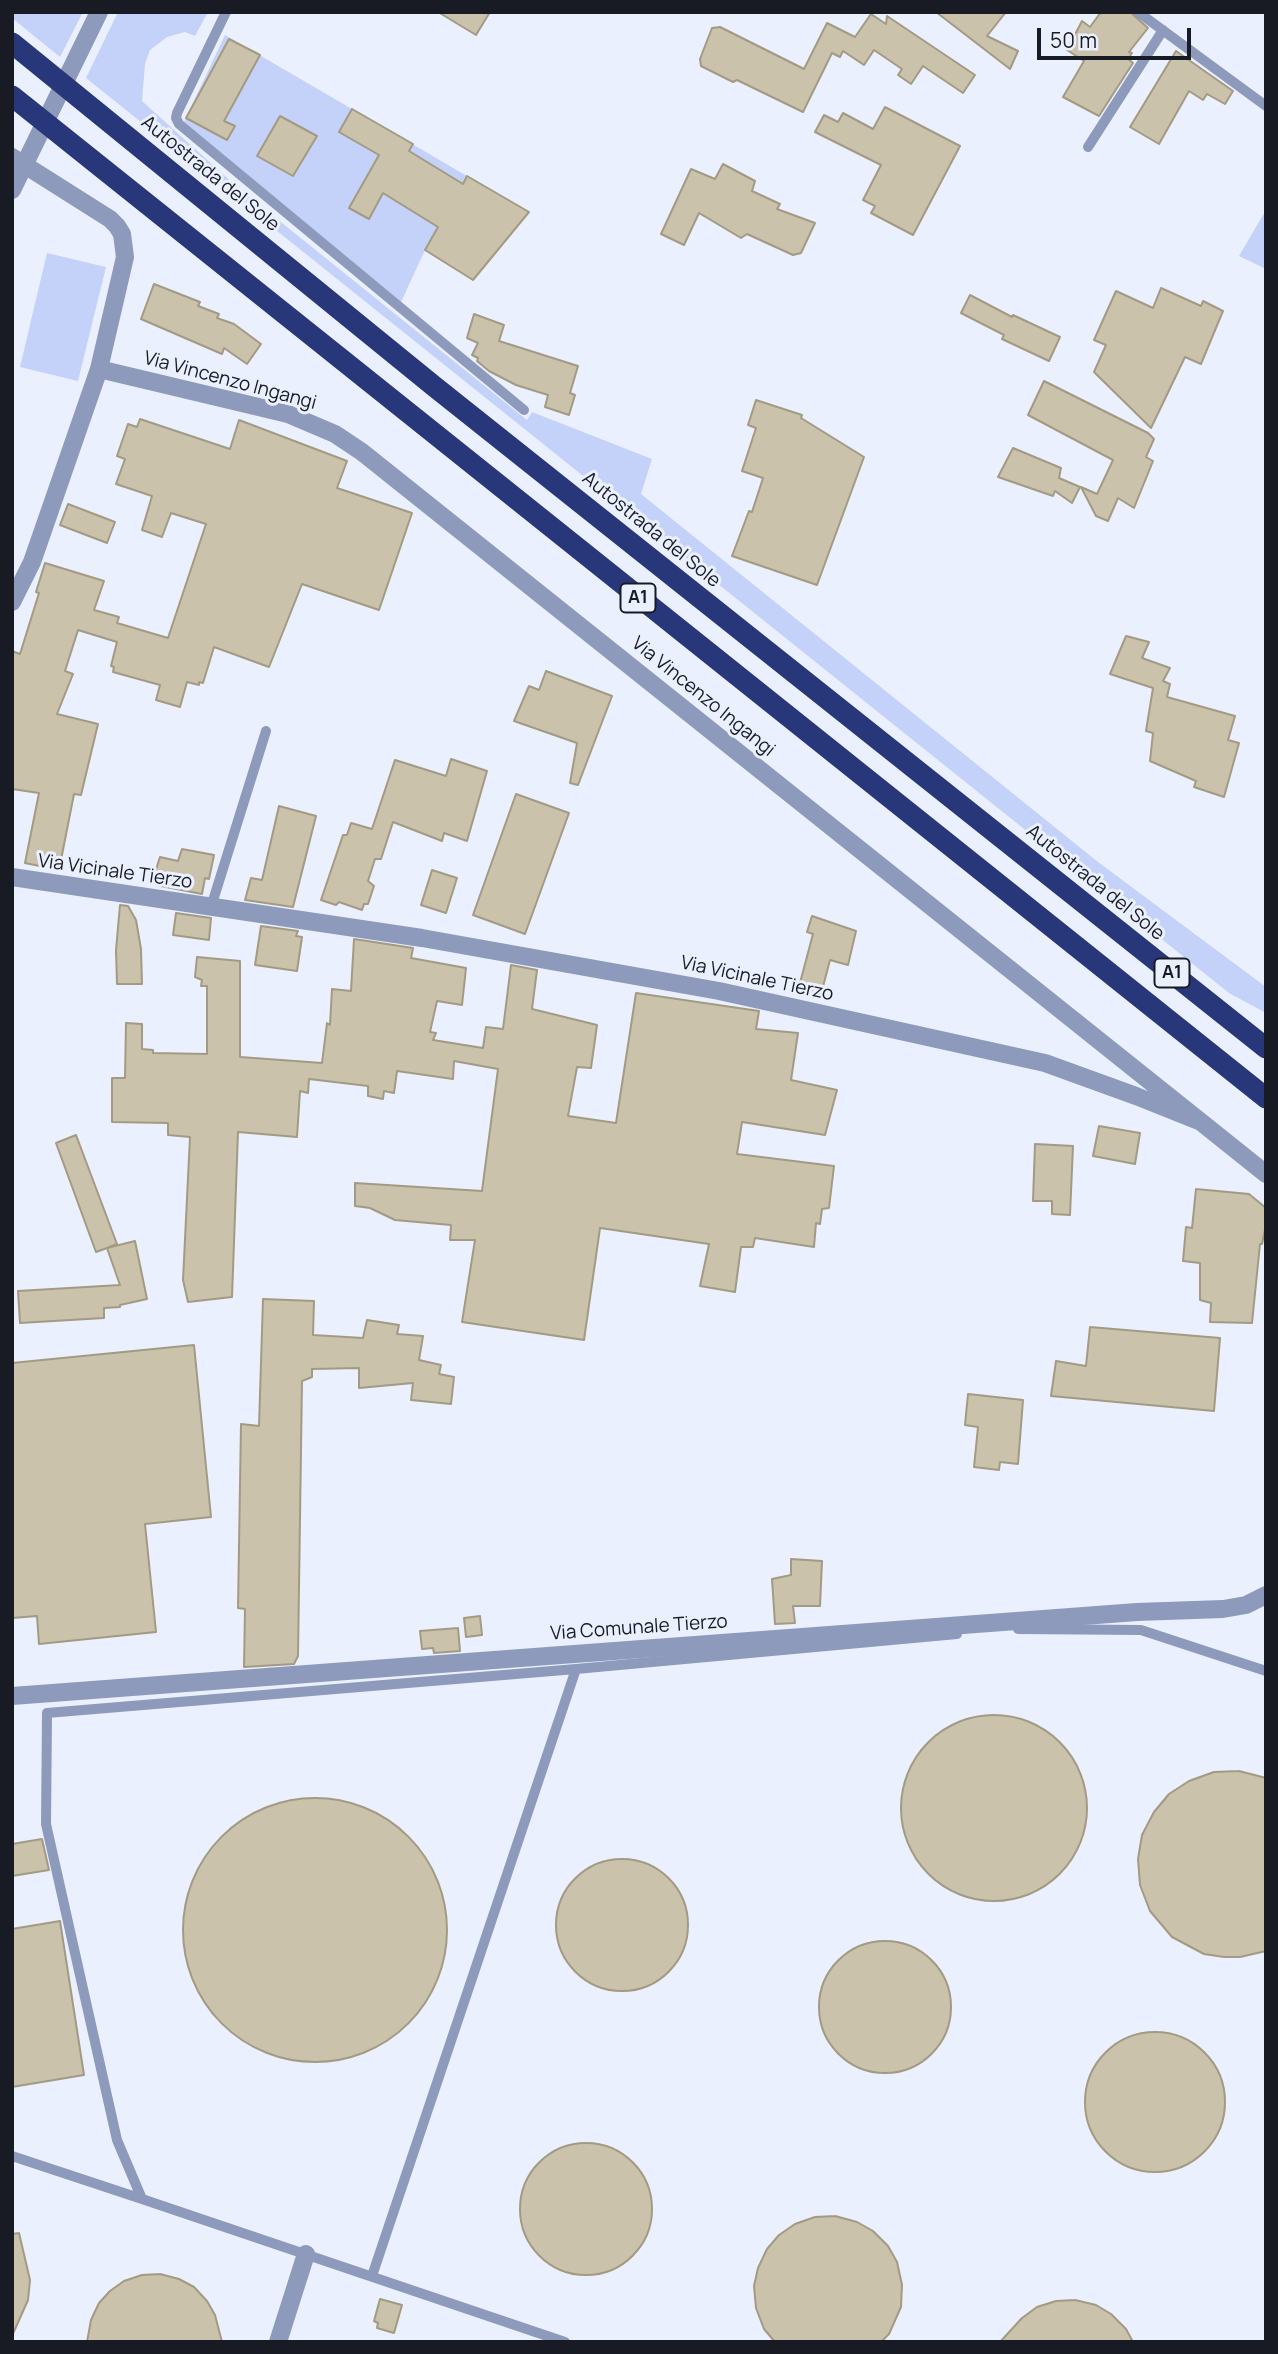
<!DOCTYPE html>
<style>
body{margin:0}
#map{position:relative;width:1278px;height:2354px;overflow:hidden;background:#ebf0fe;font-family:Manrope,sans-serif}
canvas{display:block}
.frame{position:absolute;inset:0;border:14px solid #181b23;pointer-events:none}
.scale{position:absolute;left:1037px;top:28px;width:154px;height:32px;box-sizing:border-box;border:4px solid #181b23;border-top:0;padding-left:9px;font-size:21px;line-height:24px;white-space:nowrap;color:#181b23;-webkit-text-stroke:5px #ebf0fe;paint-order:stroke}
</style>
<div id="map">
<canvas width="1278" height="2354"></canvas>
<div class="frame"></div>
<div class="scale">50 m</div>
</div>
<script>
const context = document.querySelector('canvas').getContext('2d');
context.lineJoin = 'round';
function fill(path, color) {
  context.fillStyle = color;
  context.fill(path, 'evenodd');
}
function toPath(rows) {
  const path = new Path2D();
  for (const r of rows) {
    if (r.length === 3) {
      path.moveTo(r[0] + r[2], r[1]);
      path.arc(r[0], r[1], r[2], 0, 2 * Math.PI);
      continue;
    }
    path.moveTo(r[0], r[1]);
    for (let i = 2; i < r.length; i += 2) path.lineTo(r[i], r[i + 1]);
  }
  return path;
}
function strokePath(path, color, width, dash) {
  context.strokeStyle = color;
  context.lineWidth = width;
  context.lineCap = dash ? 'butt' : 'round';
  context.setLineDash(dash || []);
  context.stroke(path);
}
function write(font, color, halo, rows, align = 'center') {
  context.font = font + ' Manrope,sans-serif';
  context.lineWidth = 6;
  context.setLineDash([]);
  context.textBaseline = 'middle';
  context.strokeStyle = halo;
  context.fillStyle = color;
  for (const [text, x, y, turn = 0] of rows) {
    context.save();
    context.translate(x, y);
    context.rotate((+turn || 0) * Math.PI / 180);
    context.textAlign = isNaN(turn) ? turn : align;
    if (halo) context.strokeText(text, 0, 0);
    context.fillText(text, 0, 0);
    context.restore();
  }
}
const green = toPath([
 [12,12,83,12,60,57,12,18],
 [118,12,208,12,195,36,185,32,167,37,150,50,145,64,142,101,236,186,527,420,532,412,652,459,641,494,1098,862,1266,987,1266,1013,1229,993,86,78],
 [225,35,467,176,425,250,401,302,184,122],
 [1266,210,1266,269,1239,256],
 [47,253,106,267,78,381,20,367]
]);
const building = toPath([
 [438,12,490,12,476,35,438,12],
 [936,12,1006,12,987,36,1018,51,1010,69,936,12],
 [1101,12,1130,12,1148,28,1129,52,1132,53,1128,59,1133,63,1099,116,1063,97,1084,61,1067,50,1082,21,1090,27,1101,12],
 [871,14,886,24,887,16,975,75,963,93,923,66,911,84,898,75,902,69,874,50,864,65,843,51,840,57,832,53,803,112,737,80,733,82,701,66,700,59,712,28,720,27,804,69,827,23,855,37,871,14],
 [229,39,260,55,224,121,235,126,227,140,186,118,229,39],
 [1176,51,1233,91,1225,104,1207,94,1203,100,1189,91,1159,144,1130,127,1176,51],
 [885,107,960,146,913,235,871,213,875,206,863,200,881,165,815,132,824,115,838,122,843,113,873,129,885,107],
 [352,109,413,144,409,151,463,184,467,176,529,212,473,280,425,250,438,227,383,193,369,219,349,208,379,155,339,132,352,109],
 [280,116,317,136,293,176,257,156,280,116],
 [723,164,755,181,752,191,780,204,777,209,815,223,801,253,793,255,747,234,741,238,699,213,684,245,661,234,691,169,715,179,723,164],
 [154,284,200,302,198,306,219,314,217,318,234,324,261,344,247,364,224,348,222,354,141,319,154,284],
 [1161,288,1201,306,1203,301,1223,311,1201,364,1185,357,1151,428,1094,372,1106,345,1094,340,1116,291,1153,308,1161,288],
 [970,295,1012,317,1013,315,1060,337,1049,361,1002,339,1004,335,961,313,970,295],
 [474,314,504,325,499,341,578,366,570,393,575,395,569,415,545,407,548,395,516,385,489,371,477,361,478,358,472,355,478,343,467,338,474,314],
 [1044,381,1148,433,1154,439,1146,457,1153,461,1134,508,1118,498,1108,521,1096,516,1081,487,1097,494,1113,460,1028,415,1044,381],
 [756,400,802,415,801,418,864,457,817,585,732,556,749,511,752,512,763,478,742,471,756,428,748,425,756,400],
 [140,419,230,449,239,420,347,461,337,488,412,513,379,610,302,584,269,667,214,647,203,683,199,682,199,685,187,682,180,707,156,700,160,685,113,672,114,667,111,666,117,642,78,630,65,671,73,674,57,714,98,724,81,795,74,794,59,870,25,863,39,793,12,789,12,651,20,654,39,593,36,592,45,563,104,581,94,610,119,617,117,623,168,638,206,524,171,513,162,537,142,530,152,496,116,484,125,459,117,456,128,424,137,427,140,419],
 [1013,448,1061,468,1059,478,1080,487,1072,503,1055,491,1053,496,998,477,1013,448],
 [68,504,115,522,107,543,60,525,68,504],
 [1126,636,1149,642,1142,658,1170,668,1163,681,1170,684,1167,697,1235,716,1228,740,1239,743,1224,797,1194,787,1196,781,1150,761,1153,733,1146,731,1153,688,1110,674,1126,636],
 [546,671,612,696,578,785,570,783,577,743,514,721,529,686,539,690,546,671],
 [451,759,487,771,467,841,444,833,442,841,393,822,381,859,375,859,368,881,374,886,368,904,364,904,362,910,339,902,336,905,321,900,343,835,347,835,351,823,372,829,395,760,446,776,451,759],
 [516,794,569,813,525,934,473,915,516,794],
 [279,806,316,816,293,907,245,900,251,878,262,880,279,806],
 [182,849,214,855,209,879,205,878,202,894,156,885,152,882,160,857,178,861,182,849],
 [432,870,457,878,446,913,421,905,432,870],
 [120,905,128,906,136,920,141,949,142,984,117,984,116,950,120,905],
 [176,913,211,918,209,940,173,935,176,913],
 [812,916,856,931,848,965,830,960,820,998,797,994,813,934,807,932,812,916],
 [261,926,298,931,296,936,302,937,297,971,255,965,261,926],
 [354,939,413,948,411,958,466,968,462,1005,437,1001,430,1032,436,1033,433,1040,483,1048,486,1027,503,1029,511,965,537,970,532,1009,597,1025,591,1068,577,1067,568,1116,616,1123,636,993,759,1011,756,1029,798,1033,791,1080,837,1090,825,1135,742,1122,737,1154,834,1166,829,1208,822,1209,820,1224,816,1223,814,1247,755,1238,753,1247,741,1247,735,1292,700,1286,709,1244,600,1228,584,1340,462,1322,475,1240,450,1240,451,1225,395,1220,370,1208,355,1206,355,1183,482,1191,498,1069,454,1061,453,1079,397,1071,394,1093,384,1091,383,1099,368,1096,368,1086,309,1079,308,1093,300,1091,297,1137,238,1132,232,1297,188,1302,183,1280,190,1137,168,1135,168,1123,112,1122,112,1078,125,1078,126,1023,142,1024,142,1049,153,1050,153,1053,207,1054,207,986,201,986,202,980,195,977,197,957,240,961,240,1057,322,1063,327,1023,330,1025,332,989,351,991,354,939],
 [1099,1126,1140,1133,1135,1164,1093,1156,1099,1126],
 [76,1135,117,1244,107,1248,135,1241,147,1299,120,1305,120,1307,104,1308,104,1318,20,1323,18,1291,120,1285,107,1248,96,1252,56,1143,76,1135],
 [1035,1144,1073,1146,1070,1215,1052,1214,1052,1201,1033,1201,1035,1144],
 [1196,1189,1249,1194,1266,1208,1266,1225,1262,1244,1260,1244,1252,1323,1210,1322,1211,1303,1200,1300,1200,1263,1183,1261,1186,1227,1192,1228,1196,1189],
 [263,1299,314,1301,313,1335,363,1338,367,1320,399,1325,397,1334,423,1336,419,1360,441,1365,439,1374,454,1377,451,1404,411,1400,413,1383,359,1388,359,1368,312,1369,312,1377,302,1381,298,1656,294,1664,244,1667,245,1609,238,1608,241,1424,259,1426,263,1299],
 [1090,1327,1220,1338,1214,1411,1051,1396,1056,1361,1086,1366,1090,1327],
 [194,1345,211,1517,145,1524,156,1632,39,1644,37,1616,12,1618,12,1363,194,1345],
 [968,1394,1023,1400,1018,1464,1000,1462,999,1470,974,1467,978,1427,965,1425,968,1394],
 [791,1559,822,1561,820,1606,793,1606,795,1623,775,1624,772,1579,791,1575,791,1559],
 [480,1616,482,1635,466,1637,464,1618,480,1616],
 [458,1628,460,1651,434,1653,433,1648,422,1649,420,1631,458,1628],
 [994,1808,93],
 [1239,1771,1266,1778,1266,1951,1240,1957,1224,1957,1204,1954,1172,1937,1150,1911,1140,1885,1138,1859,1142,1835,1154,1812,1169,1794,1189,1781,1214,1772,1239,1771],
 [315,1930,132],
 [42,1839,49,1870,12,1876,12,1844,42,1839],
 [622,1925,66],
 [60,1921,84,2075,12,2087,12,1929,60,1921],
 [885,2007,66],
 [1155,2102,70],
 [586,2209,66],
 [835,2216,857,2222,873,2231,888,2246,897,2262,902,2285,901,2307,889,2334,881,2342,775,2342,764,2329,756,2308,754,2286,758,2268,767,2249,779,2235,795,2224,815,2217,835,2216],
 [19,2233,30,2280,28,2300,12,2336,12,2234,19,2233],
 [160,2274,179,2279,194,2287,207,2301,215,2315,222,2342,87,2342,91,2320,99,2303,110,2291,124,2281,142,2275,160,2274],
 [380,2299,402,2305,394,2333,377,2328,378,2323,374,2321,380,2299],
 [1075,2300,1096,2305,1111,2314,1126,2329,1133,2342,1000,2342,1022,2318,1037,2307,1056,2301,1075,2300]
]);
const lane = toPath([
 [226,12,177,113,176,118,179,124,524,410],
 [1138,12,1266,106],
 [1088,147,1163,30],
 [211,907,266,731],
 [1018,1629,1141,1630,1266,1671],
 [12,2156,142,2199,117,2140,46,1824,47,1713,576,1669,957,1634],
 [142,2199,565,2342],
 [372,2276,576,1669]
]);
const street = toPath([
 [12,157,110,219,117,226,122,234,125,257,99,369,32,562,12,602],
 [12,190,99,12],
 [99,369,288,414,335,434,362,452,1201,1122],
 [12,877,422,938,719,991,1045,1063,1136,1096,1201,1122,1266,1174],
 [12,1696,1137,1612,1223,1609,1246,1605,1266,1595],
 [278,2342,306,2254]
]);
const highway = toPath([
 [12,43,435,387,1266,1048],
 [12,96,1266,1098]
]);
const shields = [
 [638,598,35],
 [1172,973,35]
];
const shieldNames = [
 ["A1",638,598],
 ["A1",1172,973]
];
const streetNames = [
 ["Autostrada del Sole",210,174,39],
 ["Via Vincenzo Ingangi",230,381,15],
 ["Autostrada del Sole",651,530,39],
 ["Via Vincenzo Ingangi",703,697,39],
 ["Via Vicinale Tierzo",115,872,8],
 ["Autostrada del Sole",1095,883,39],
 ["Via Vicinale Tierzo",757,979,12],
 ["Via Comunale Tierzo",639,1628,-4]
];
fill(green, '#c4d1f8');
fill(building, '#cbc2ab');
strokePath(building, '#a39a84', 2);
strokePath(lane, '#8e9abc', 10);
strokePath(street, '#8e9abc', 18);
strokePath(highway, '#283779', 21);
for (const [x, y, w] of shields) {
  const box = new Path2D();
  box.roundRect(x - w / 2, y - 14.5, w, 29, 5);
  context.fillStyle = '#ebf0fe';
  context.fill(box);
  strokePath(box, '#181b23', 2);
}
write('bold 18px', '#181b23', null, shieldNames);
write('19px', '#181b23', '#ebf0fe', streetNames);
</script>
